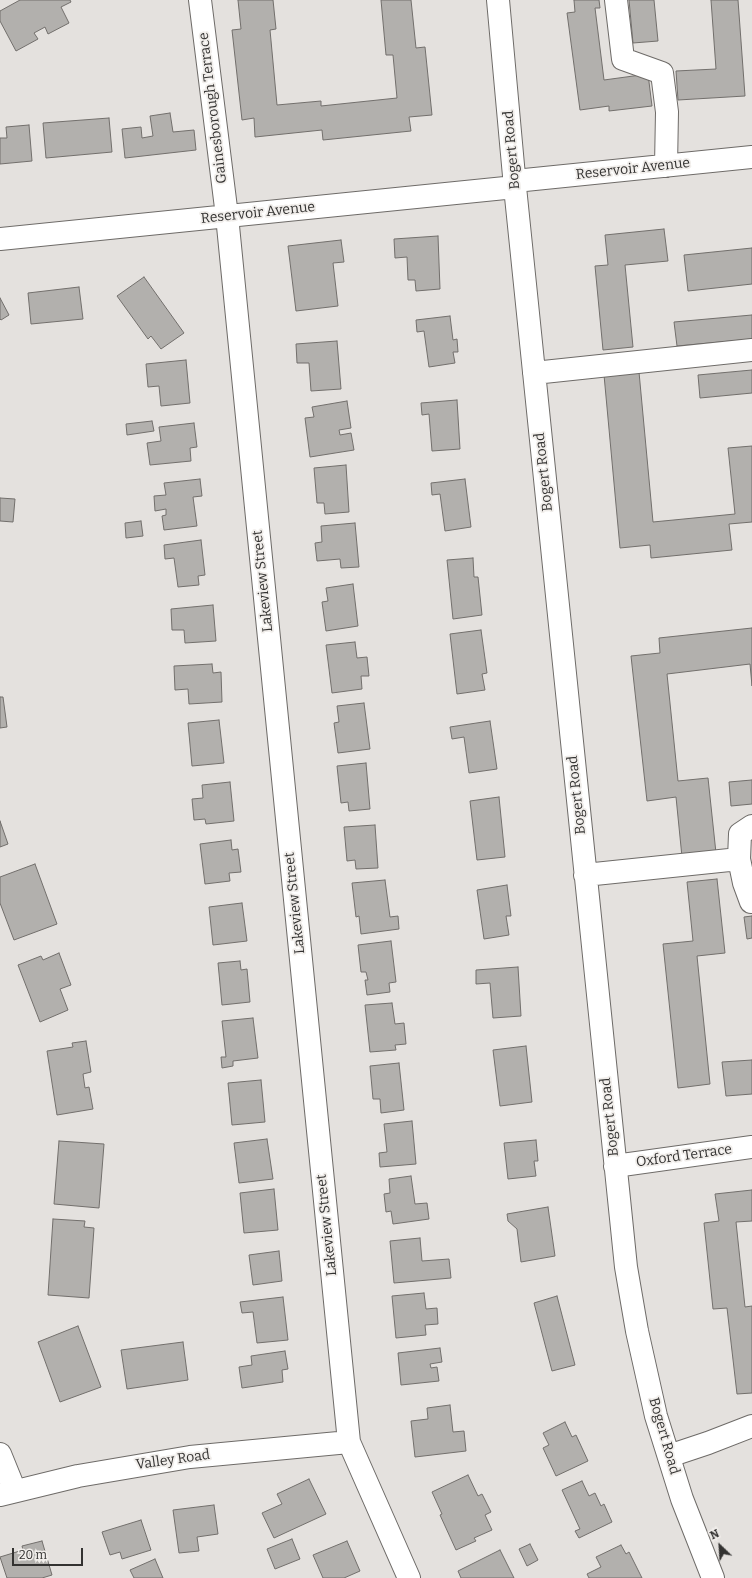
<!DOCTYPE html>
<style>
body{margin:0}
#map{position:relative;width:752px;height:1578px;overflow:hidden;background:#e4e1de;font-family:Bitter,serif}
canvas{display:block}
.north{position:absolute;left:700px;top:1526px;width:40px;height:40px;-webkit-text-stroke:3px #f1eeeb;paint-order:stroke;rotate:335deg;font-size:11px;font-weight:700;line-height:16px;text-align:center;color:#333231}
.north::after{content:'';display:block;margin:auto;width:14px;height:18px;background:#333231;clip-path:polygon(50% 0,100% 100%,50% 72%,0 100%)}
.scale{position:absolute;left:12px;top:1548px;width:71px;height:18px;box-sizing:border-box;border:2px solid #333231;border-top:0;padding-left:5px;font-size:12px;line-height:14px;white-space:nowrap;color:#333231;-webkit-text-stroke:3px #f1eeeb;paint-order:stroke}
</style>
<div id="map">
<canvas width="752" height="1578"></canvas>
<div class="north">N</div>
<div class="scale">20 m</div>
</div>
<script>
const context = document.querySelector('canvas').getContext('2d');
context.lineJoin = 'round';
function fill(path, color) {
  context.fillStyle = color;
  context.fill(path, 'evenodd');
}
function toPath(rows) {
  const path = new Path2D();
  for (const r of rows) {
    path.moveTo(r[0], r[1]);
    for (let i = 2; i < r.length; i += 2) path.lineTo(r[i], r[i + 1]);
  }
  return path;
}
function strokePath(path, color, width, dash) {
  context.strokeStyle = color;
  context.lineWidth = width;
  context.lineCap = dash ? 'butt' : 'round';
  context.setLineDash(dash || []);
  context.stroke(path);
}
function write(font, color, halo, rows, align = 'center') {
  context.font = font + ' Bitter,serif';
  context.lineWidth = 3.5;
  context.setLineDash([]);
  context.textBaseline = 'middle';
  context.strokeStyle = halo;
  context.fillStyle = color;
  for (const [text, x, y, turn = 0] of rows) {
    context.save();
    context.translate(x, y);
    context.rotate((+turn || 0) * Math.PI / 180);
    context.textAlign = isNaN(turn) ? turn : align;
    if (halo) context.strokeText(text, 0, 0);
    context.fillText(text, 0, 0);
    context.restore();
  }
}
const building = toPath([
 [20,0,70,0,71,2,61,7,69,23,48,34,45,27,34,33,38,39,16,51,0,21,0,11,20,0],
 [238,0,273,0,276,29,270,30,277,105,321,101,321,106,397,98,393,55,386,55,381,0,411,0,416,48,425,47,432,115,409,117,411,131,323,140,322,130,255,137,254,118,242,120,232,30,241,29,238,0],
 [574,0,599,0,600,8,595,8,604,80,648,74,652,106,609,111,609,106,580,110,567,13,575,12,574,0],
 [629,0,654,0,658,41,633,43,629,0],
 [711,0,738,0,745,96,678,100,676,71,716,69,711,0],
 [170,113,173,132,194,130,196,150,125,158,122,129,141,127,142,138,153,136,150,116,170,113],
 [109,118,112,152,46,158,43,123,109,118],
 [29,125,32,161,0,164,0,138,7,138,6,127,29,125],
 [664,229,668,261,625,265,633,347,603,350,595,266,608,265,605,235,664,229],
 [438,236,440,289,416,291,415,280,408,280,407,257,395,258,394,239,438,236],
 [341,240,344,262,333,263,338,306,296,311,288,246,341,240],
 [752,248,752,284,688,291,684,255,752,248],
 [144,277,184,333,161,349,151,336,148,339,117,296,144,277],
 [79,287,83,319,31,324,28,293,79,287],
 [0,298,9,315,1,320,0,319,0,298],
 [752,315,752,339,677,346,674,322,752,315],
 [450,316,453,340,457,339,458,352,453,352,455,363,429,367,424,331,417,332,416,320,450,316],
 [337,341,341,389,311,391,309,363,297,363,296,344,337,341],
 [186,360,190,403,161,406,159,386,148,387,146,364,186,360],
 [752,370,752,393,700,398,698,375,752,370],
 [639,372,653,522,735,514,728,448,752,446,752,522,729,524,732,550,651,558,650,545,620,548,604,375,639,372],
 [457,400,460,449,432,451,429,414,422,415,421,403,457,400],
 [347,401,351,428,339,430,340,435,351,433,354,450,310,457,305,418,314,417,312,407,347,401],
 [152,421,154,431,127,435,126,424,152,421],
 [194,423,197,447,190,448,191,461,150,465,147,443,161,441,159,427,194,423],
 [346,465,349,512,325,514,324,503,317,503,314,468,346,465],
 [200,479,202,496,193,497,197,526,164,530,162,516,166,515,166,509,155,511,154,496,166,495,164,483,200,479],
 [465,479,471,527,445,531,440,494,432,495,431,483,465,479],
 [0,498,15,499,13,522,0,521,0,498],
 [141,521,143,536,126,538,125,523,141,521],
 [355,523,359,567,341,568,340,559,317,561,315,543,322,542,321,526,355,523],
 [201,540,205,575,198,576,199,585,178,587,174,558,165,559,164,545,201,540],
 [473,558,474,577,478,577,482,615,453,619,447,560,473,558],
 [353,584,358,626,326,631,322,602,328,601,326,588,353,584],
 [213,605,216,641,185,643,184,630,172,630,171,609,213,605],
 [752,628,752,686,750,664,667,674,678,781,708,778,716,853,682,857,676,797,647,801,631,656,660,653,659,638,752,628],
 [481,630,487,673,482,674,485,690,457,694,450,634,481,630],
 [355,642,357,658,367,657,369,676,361,676,362,689,332,693,326,645,355,642],
 [212,664,213,673,221,672,222,702,189,704,188,689,175,690,174,666,212,664],
 [0,697,3,697,7,727,0,728,0,697],
 [364,703,370,749,338,753,334,723,339,722,337,706,364,703],
 [219,720,224,763,192,766,188,723,219,720],
 [490,721,497,769,469,773,464,737,452,739,450,727,490,721],
 [366,763,370,809,349,811,348,802,341,803,337,766,366,763],
 [752,780,752,804,731,806,729,782,752,780],
 [230,782,234,821,206,824,205,819,194,820,192,799,203,798,202,785,230,782],
 [499,797,505,857,477,860,470,801,499,797],
 [0,821,8,844,0,847,0,821],
 [375,825,378,868,356,869,355,860,347,861,344,827,375,825],
 [231,840,232,850,238,849,241,872,229,873,230,881,205,884,200,844,231,840],
 [35,864,57,924,14,940,0,903,0,877,35,864],
 [717,879,725,953,697,956,710,1084,678,1088,663,944,693,941,687,882,717,879],
 [385,880,390,917,398,916,399,929,361,934,359,916,356,917,352,883,385,880],
 [507,885,511,916,506,916,509,935,484,939,477,890,507,885],
 [242,903,247,941,213,945,209,907,242,903],
 [752,916,752,938,747,939,744,917,752,916],
 [391,941,396,982,389,983,390,992,367,995,365,980,368,980,366,972,361,972,358,945,391,941],
 [59,953,71,985,60,989,68,1010,40,1022,18,965,41,956,43,960,59,953],
 [240,961,241,970,247,969,250,1002,222,1005,218,963,240,961],
 [518,967,521,1016,493,1018,490,983,476,984,476,970,518,967],
 [392,1003,395,1024,404,1023,406,1044,395,1045,396,1050,370,1052,365,1005,392,1003],
 [253,1018,258,1058,233,1061,233,1066,222,1068,221,1057,226,1057,222,1021,253,1018],
 [86,1041,91,1072,83,1074,85,1088,89,1087,93,1109,57,1115,47,1051,73,1047,72,1043,86,1041],
 [526,1046,532,1102,500,1106,493,1050,526,1046],
 [752,1060,752,1094,726,1096,722,1062,752,1060],
 [399,1063,404,1110,381,1113,380,1099,373,1099,370,1066,399,1063],
 [261,1080,265,1122,232,1125,228,1083,261,1080],
 [412,1121,416,1164,380,1167,379,1153,387,1152,384,1124,412,1121],
 [267,1139,273,1179,239,1183,234,1143,267,1139],
 [536,1140,538,1161,534,1161,536,1176,508,1179,504,1143,536,1140],
 [59,1141,104,1144,99,1208,54,1204,59,1141],
 [411,1176,415,1204,427,1203,429,1219,393,1224,391,1211,386,1212,384,1194,390,1193,389,1179,411,1176],
 [274,1189,278,1230,244,1233,240,1193,274,1189],
 [752,1190,752,1221,736,1222,745,1307,752,1306,752,1393,737,1394,727,1308,713,1309,704,1223,719,1221,715,1194,752,1190],
 [548,1207,555,1256,521,1262,517,1229,508,1221,507,1214,548,1207],
 [53,1219,85,1221,84,1227,94,1228,89,1298,48,1295,53,1219],
 [420,1238,422,1261,449,1259,451,1278,394,1283,390,1241,420,1238],
 [279,1251,282,1281,253,1285,249,1255,279,1251],
 [424,1293,426,1309,437,1308,438,1324,425,1325,426,1335,396,1338,392,1296,424,1293],
 [557,1296,575,1365,552,1371,534,1303,557,1296],
 [283,1297,288,1340,257,1343,253,1312,242,1313,240,1302,283,1297],
 [78,1326,101,1387,60,1402,38,1342,78,1326],
 [183,1342,188,1380,127,1389,121,1350,183,1342],
 [440,1348,442,1362,430,1364,431,1368,437,1367,439,1381,401,1385,398,1353,440,1348],
 [285,1351,288,1369,282,1370,283,1382,242,1388,239,1367,252,1365,251,1356,285,1351],
 [450,1405,453,1432,464,1431,466,1451,415,1457,411,1421,428,1419,427,1408,450,1405],
 [565,1422,572,1437,576,1435,588,1461,556,1476,543,1448,549,1445,543,1433,565,1422],
 [468,1475,478,1496,482,1494,491,1512,485,1515,492,1530,474,1538,476,1541,456,1550,440,1515,442,1514,432,1492,468,1475],
 [309,1479,326,1514,274,1538,262,1513,282,1504,277,1494,309,1479],
 [582,1481,589,1496,595,1493,601,1506,604,1504,612,1522,579,1538,575,1531,580,1529,562,1490,582,1481],
 [214,1505,218,1534,197,1537,199,1551,179,1553,173,1510,214,1505],
 [141,1520,151,1550,122,1559,120,1552,110,1555,102,1532,141,1520],
 [292,1539,300,1559,275,1569,267,1549,292,1539],
 [42,1541,52,1575,42,1578,7,1578,0,1557,23,1550,22,1546,42,1541],
 [347,1541,360,1571,344,1578,323,1578,313,1555,347,1541],
 [530,1544,538,1560,527,1566,519,1549,530,1544],
 [621,1545,626,1554,629,1552,642,1578,589,1578,587,1574,601,1567,596,1557,621,1545],
 [500,1550,514,1578,461,1578,458,1571,500,1550],
 [155,1559,163,1578,134,1578,130,1570,155,1559]
]);
const minor = toPath([
 [200,0,227,216,349,1442,409,1578],
 [498,0,515,187,626,1267,637,1331,656,1416,682,1499,713,1578],
 [616,0,623,59,662,73,667,112,666,166],
 [515,181,752,157],
 [0,239,515,187],
 [534,373,752,350],
 [739,859,744,883,751,902,752,901],
 [585,875,739,859,740,834,752,826],
 [615,1166,752,1147],
 [0,1454,15,1491],
 [669,1456,708,1443,752,1426],
 [0,1495,78,1476,190,1457,349,1442]
]);
const streetNames = [
 ["Gainesborough Terrace",213,108,-97],
 ["Bogert Road",512,150,-95],
 ["Reservoir Avenue",633,169,-6],
 ["Reservoir Avenue",258,213,-6],
 ["Bogert Road",544,472,-96],
 ["Lakeview Street",263,581,-96],
 ["Bogert Road",577,795,-96],
 ["Lakeview Street",295,903,-96],
 ["Bogert Road",610,1117,-96],
 ["Oxford Terrace",684,1156,-8],
 ["Lakeview Street",327,1225,-96],
 ["Bogert Road",664,1436,74],
 ["Valley Road",173,1460,-8]
];
fill(building, '#b2b0ad');
strokePath(building, '#726f6c', 1);
strokePath(minor, '#6e6b68', 24);
strokePath(minor, '#fff', 22);
write('14px', '#333231', '#f1eeeb', streetNames);
</script>
